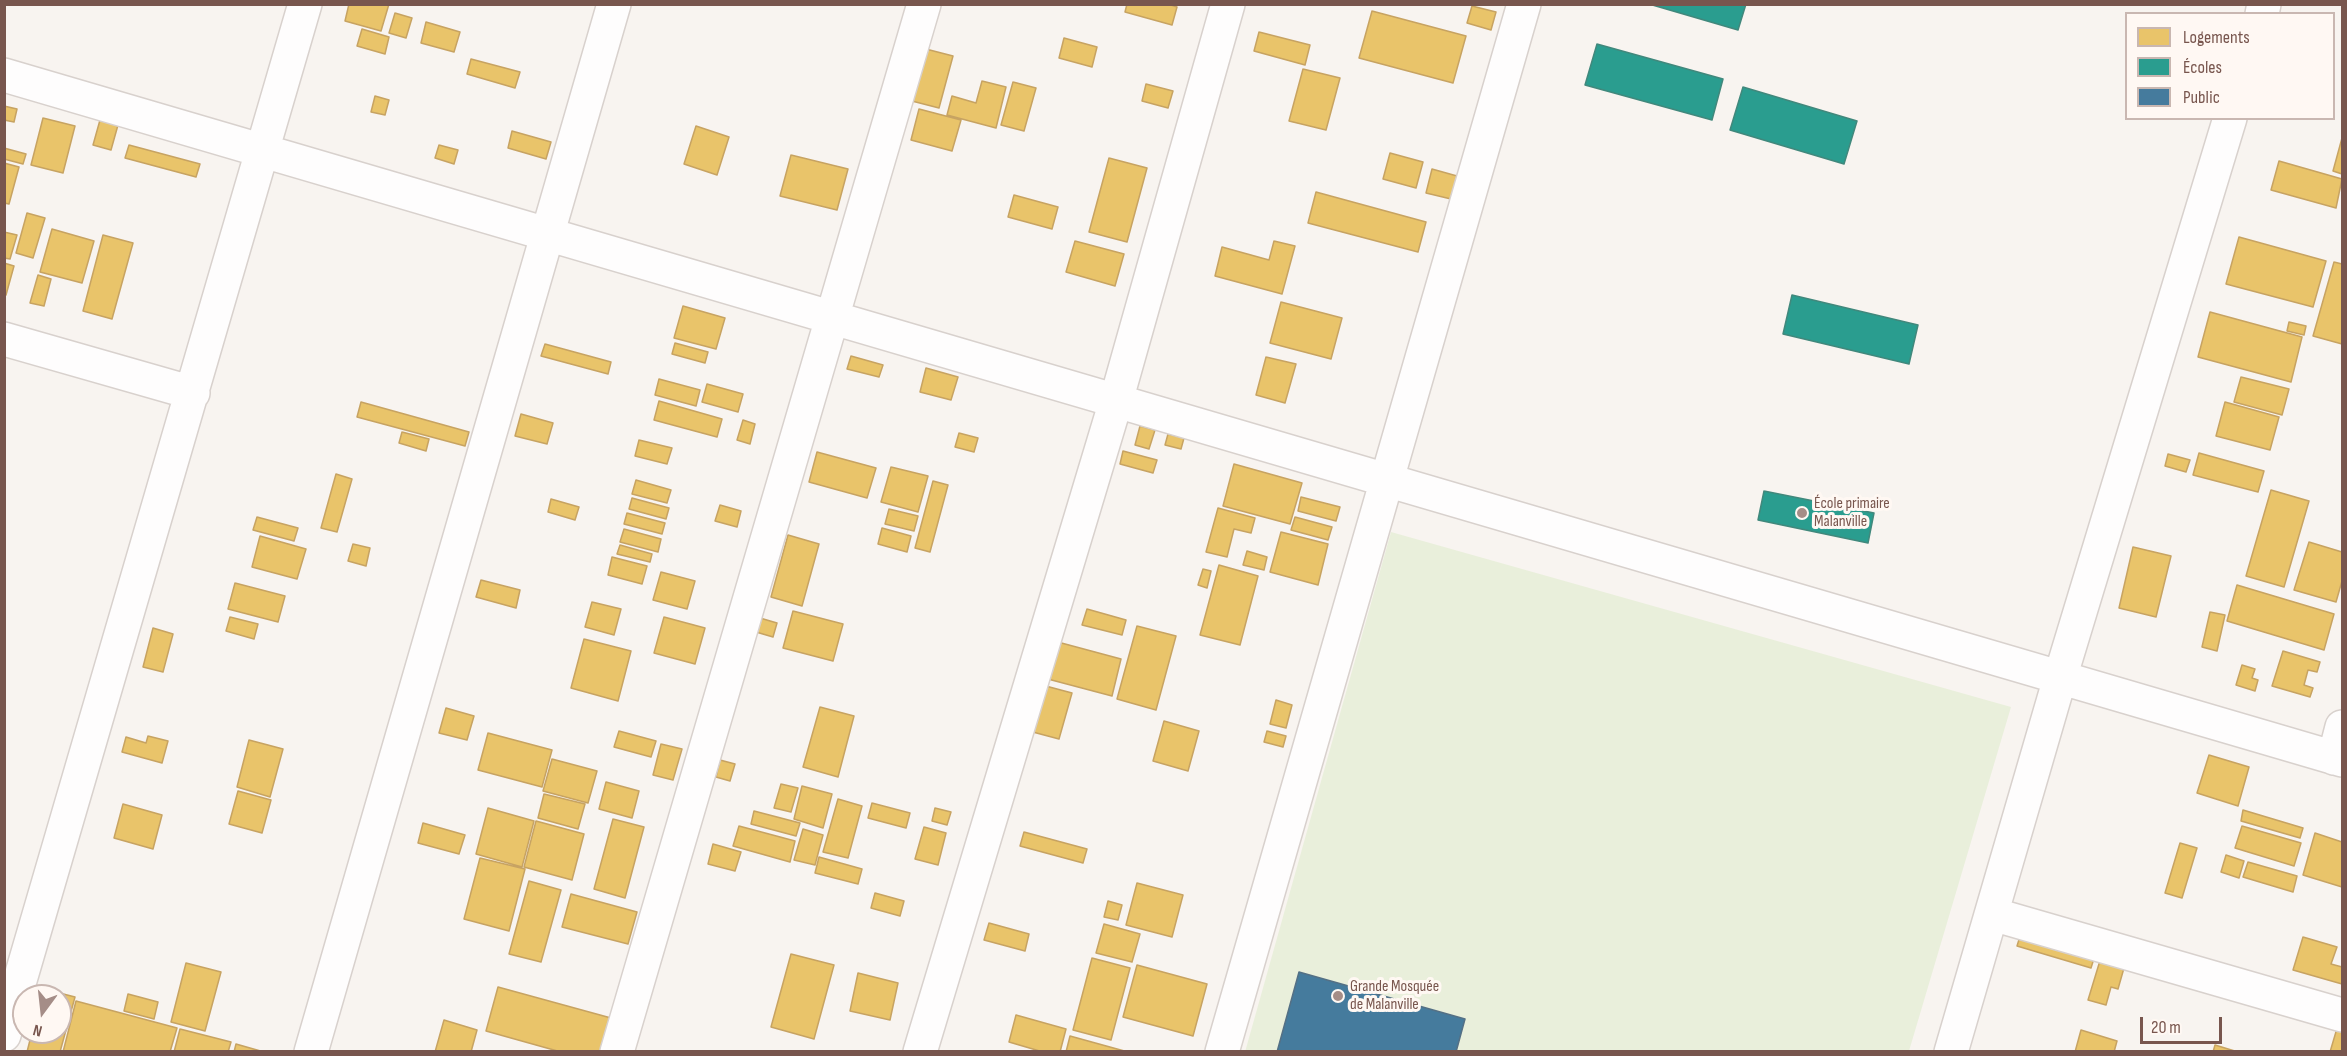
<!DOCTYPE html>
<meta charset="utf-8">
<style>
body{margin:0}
#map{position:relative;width:2347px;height:1056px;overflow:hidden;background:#f8f4f0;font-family:"Sofia Sans Condensed",sans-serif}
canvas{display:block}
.frame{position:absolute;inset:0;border:6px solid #78564e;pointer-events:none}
.legend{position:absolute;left:2125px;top:12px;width:210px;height:108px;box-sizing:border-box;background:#fff8f3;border:2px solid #c9b7b1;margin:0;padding:8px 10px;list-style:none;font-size:18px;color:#78564e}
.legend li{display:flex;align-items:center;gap:12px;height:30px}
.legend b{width:30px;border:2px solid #c9b7b1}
.north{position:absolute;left:12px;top:984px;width:60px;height:60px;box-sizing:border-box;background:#fff8f3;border:2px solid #c9b7b1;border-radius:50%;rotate:195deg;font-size:16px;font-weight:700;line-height:24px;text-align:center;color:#78564e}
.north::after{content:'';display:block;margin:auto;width:21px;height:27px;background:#a58d87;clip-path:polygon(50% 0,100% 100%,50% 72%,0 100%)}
.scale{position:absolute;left:2140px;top:1017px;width:82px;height:27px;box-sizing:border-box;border:3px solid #78564e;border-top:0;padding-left:8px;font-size:18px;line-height:21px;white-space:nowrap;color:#78564e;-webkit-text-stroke:4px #fff8f3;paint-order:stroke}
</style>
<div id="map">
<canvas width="2347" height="1056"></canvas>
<div class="frame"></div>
<ul class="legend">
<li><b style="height:16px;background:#e9c46a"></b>Logements</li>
<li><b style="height:16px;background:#2a9d8f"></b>Écoles</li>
<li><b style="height:16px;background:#457b9d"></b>Public</li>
</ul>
<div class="north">N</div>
<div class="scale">20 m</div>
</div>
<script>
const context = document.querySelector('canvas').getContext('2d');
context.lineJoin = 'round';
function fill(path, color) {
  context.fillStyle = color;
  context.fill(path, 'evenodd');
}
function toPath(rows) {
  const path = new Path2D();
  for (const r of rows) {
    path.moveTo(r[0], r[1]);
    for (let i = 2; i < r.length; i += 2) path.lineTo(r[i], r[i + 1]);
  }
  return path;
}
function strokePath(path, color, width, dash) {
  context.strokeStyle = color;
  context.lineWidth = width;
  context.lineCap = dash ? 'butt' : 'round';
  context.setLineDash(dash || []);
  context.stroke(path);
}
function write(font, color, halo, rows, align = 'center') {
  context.font = font + ' "Sofia Sans Condensed",sans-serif';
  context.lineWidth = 6;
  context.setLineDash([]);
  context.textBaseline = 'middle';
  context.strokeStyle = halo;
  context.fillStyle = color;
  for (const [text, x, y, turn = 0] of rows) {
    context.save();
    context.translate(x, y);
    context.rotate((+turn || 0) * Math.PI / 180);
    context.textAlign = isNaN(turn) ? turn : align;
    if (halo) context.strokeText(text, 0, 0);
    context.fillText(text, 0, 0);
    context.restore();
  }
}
const green = toPath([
 [1391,532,2011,707,1909,1051,1245,1052]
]);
const homes = toPath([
 [349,4,389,4,381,31,345,21,349,4],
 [1127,4,1168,4,1177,7,1172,25,1125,12,1127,4],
 [1472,6,1496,12,1491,30,1467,23,1472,6],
 [1372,11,1466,36,1453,83,1359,58,1372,11],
 [395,13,412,18,406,38,389,33,395,13],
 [426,22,460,32,454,52,421,43,426,22],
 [362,29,389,37,385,54,357,46,362,29],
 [1259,32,1310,45,1305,65,1254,51,1259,32],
 [1064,38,1097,47,1092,67,1059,58,1064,38],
 [922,48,953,56,939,108,908,100,922,48],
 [471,59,520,72,515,88,467,74,471,59],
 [1303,69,1340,78,1326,130,1289,121,1303,69],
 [982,81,1006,87,996,128,947,115,952,96,976,103,982,81],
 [1013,82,1036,88,1024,131,1001,125,1013,82],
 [1146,84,1173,91,1168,108,1142,101,1146,84],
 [375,96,389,100,385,115,371,112,375,96],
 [4,106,17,109,14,122,4,120,4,106],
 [919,109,961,120,952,151,911,140,919,109],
 [43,118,75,126,63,173,31,165,43,118],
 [100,120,118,125,111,150,93,145,100,120],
 [696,126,729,137,717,175,684,164,696,126],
 [512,131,551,142,546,159,508,148,512,131],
 [2342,138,2342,174,2333,171,2342,138],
 [129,145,200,164,196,177,125,158,129,145],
 [439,145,458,150,454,164,435,158,439,145],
 [4,148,26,154,23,164,4,159,4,148],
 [1390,153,1423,162,1416,188,1383,179,1390,153],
 [791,155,848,169,837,210,780,196,791,155],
 [1109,158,1147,168,1127,242,1089,232,1109,158],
 [2279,161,2342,179,2336,208,2271,190,2279,161],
 [4,163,19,167,9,204,4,203,4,163],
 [1432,169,1457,176,1451,199,1426,193,1432,169],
 [1316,192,1426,222,1418,252,1308,223,1316,192],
 [1014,195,1058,207,1052,229,1008,217,1014,195],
 [27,213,45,218,33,258,16,253,27,213],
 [52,229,94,241,82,283,40,272,52,229],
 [4,232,17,235,10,259,4,258,4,232],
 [103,235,133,243,112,319,83,311,103,235],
 [2239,237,2326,261,2313,307,2226,284,2239,237],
 [1075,241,1124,254,1115,286,1066,272,1075,241],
 [1274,241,1295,246,1282,294,1215,276,1222,247,1269,260,1274,241],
 [2334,262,2342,264,2342,344,2313,336,2334,262],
 [4,263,14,266,6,295,4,294,4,263],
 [38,275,51,279,44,306,30,303,38,275],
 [1281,302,1342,318,1331,359,1270,343,1281,302],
 [683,306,725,318,716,349,674,338,683,306],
 [2210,312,2302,337,2291,382,2198,357,2210,312],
 [2289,322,2306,326,2304,335,2287,331,2289,322],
 [675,343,708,352,705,363,672,354,675,343],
 [545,344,611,362,608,374,541,356,545,344],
 [851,356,883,365,879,377,847,369,851,356],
 [1266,357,1296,364,1285,403,1256,395,1266,357],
 [926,368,958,377,951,400,920,392,926,368],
 [2241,377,2289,389,2282,415,2234,402,2241,377],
 [659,379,700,390,696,406,655,395,659,379],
 [707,384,743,394,738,412,702,402,707,384],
 [659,401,722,419,717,437,654,420,659,401],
 [361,402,469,432,465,446,357,417,361,402],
 [2225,402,2279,417,2270,450,2216,436,2225,402],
 [521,414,553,423,547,444,515,436,521,414],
 [743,420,755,424,750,444,737,440,743,420],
 [1140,426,1155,430,1149,449,1135,445,1140,426],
 [402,432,429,439,426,451,399,443,402,432],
 [959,433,978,438,974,452,955,447,959,433],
 [1168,434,1184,438,1181,449,1165,445,1168,434],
 [639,440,672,448,667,464,635,456,639,440],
 [1123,451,1157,460,1153,473,1120,464,1123,451],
 [817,452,876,468,867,498,809,482,817,452],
 [2199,453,2264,471,2258,492,2193,475,2199,453],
 [2168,454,2190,460,2186,472,2165,466,2168,454],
 [1234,464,1302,483,1290,524,1223,506,1234,464],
 [891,467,928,476,918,512,881,502,891,467],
 [336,474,352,479,337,532,321,528,336,474],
 [636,480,671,490,667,503,632,494,636,480],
 [933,481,948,485,930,552,915,548,933,481],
 [2271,490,2309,501,2284,587,2246,576,2271,490],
 [1301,497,1340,507,1336,521,1298,511,1301,497],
 [632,498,669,508,666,519,629,509,632,498],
 [551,499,579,507,575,520,548,512,551,499],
 [720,505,741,511,737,527,715,521,720,505],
 [1218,508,1255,518,1251,533,1234,529,1227,557,1206,552,1218,508],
 [889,509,918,516,914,531,885,524,889,509],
 [627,513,665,523,662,534,624,524,627,513],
 [257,517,298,528,294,541,253,530,257,517],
 [1295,517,1332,527,1328,540,1291,530,1295,517],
 [882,528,911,536,907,552,878,544,882,528],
 [624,529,661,539,658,552,620,542,624,529],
 [1281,532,1328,544,1318,585,1270,572,1281,532],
 [788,535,819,544,802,606,771,597,788,535],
 [260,536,306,549,297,579,252,567,260,536],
 [2309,542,2342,552,2342,581,2336,602,2294,590,2309,542],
 [353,544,370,548,366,566,348,561,353,544],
 [620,545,652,554,650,562,617,554,620,545],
 [2133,547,2171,556,2156,617,2119,608,2133,547],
 [1247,551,1267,557,1264,570,1243,565,1247,551],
 [612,557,647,566,642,584,608,575,612,557],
 [1219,565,1258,576,1240,645,1200,635,1219,565],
 [1203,569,1211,571,1207,588,1198,585,1203,569],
 [661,572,695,581,687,609,653,600,661,572],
 [481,580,520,590,516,608,476,597,481,580],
 [235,583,285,596,278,622,228,609,235,583],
 [2237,585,2334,614,2324,650,2227,621,2237,585],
 [592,602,621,609,614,635,585,627,592,602],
 [1087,609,1126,620,1122,635,1082,625,1087,609],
 [793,611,843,624,833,661,783,648,793,611],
 [2210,612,2225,615,2217,651,2202,647,2210,612],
 [230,617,258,624,254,639,226,631,230,617],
 [664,617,705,628,695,664,654,653,664,617],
 [760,618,777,623,773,637,756,632,760,618],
 [1137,626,1176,636,1156,710,1117,699,1137,626],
 [153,628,173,634,163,672,143,667,153,628],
 [584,639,631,651,618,701,571,688,584,639],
 [1054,641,1121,659,1112,696,1044,678,1054,641],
 [2283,651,2320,662,2317,672,2308,670,2304,685,2313,688,2310,697,2272,686,2283,651],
 [2242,665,2255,669,2252,678,2258,680,2255,691,2236,685,2242,665],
 [1042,685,1072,693,1059,739,1029,731,1042,685],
 [1276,700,1292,705,1286,728,1270,724,1276,700],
 [820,707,854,716,838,777,803,767,820,707],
 [446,708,474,716,467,740,439,733,446,708],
 [1164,721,1199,731,1188,771,1153,761,1164,721],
 [619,731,656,741,651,757,614,747,619,731],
 [1267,731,1286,736,1283,747,1264,742,1267,731],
 [488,733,552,750,542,787,478,770,488,733],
 [148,736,168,741,162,763,122,752,126,737,146,743,148,736],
 [249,740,283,749,270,797,237,787,249,740],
 [661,744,682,749,673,780,653,775,661,744],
 [2209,755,2249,767,2238,806,2197,793,2209,755],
 [552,759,597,771,588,803,543,791,552,759],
 [720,760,735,764,730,781,716,777,720,760],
 [606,782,639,791,632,818,599,809,606,782],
 [781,784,798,788,791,812,774,808,781,784],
 [802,786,832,794,823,828,794,819,802,786],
 [238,791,271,800,262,833,229,824,238,791],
 [544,794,585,804,578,829,538,818,544,794],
 [838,799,862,806,848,858,823,852,838,799],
 [872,803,910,813,906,828,868,818,872,803],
 [123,804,162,815,153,849,114,838,123,804],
 [488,808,534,821,522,867,476,854,488,808],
 [935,808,951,812,947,825,932,821,935,808],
 [2243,810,2303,828,2300,838,2241,821,2243,810],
 [754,811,800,823,796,836,751,824,754,811],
 [613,819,644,827,625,898,594,889,613,819],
 [536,821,584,834,572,880,524,867,536,821],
 [423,823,465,835,459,854,418,843,423,823],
 [739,826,795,841,790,862,733,846,739,826],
 [2242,826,2301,843,2294,866,2235,848,2242,826],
 [924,827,946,833,938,865,915,859,924,827],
 [803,829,823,835,815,865,794,860,803,829],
 [1024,832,1087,849,1083,863,1020,846,1024,832],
 [2315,833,2342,842,2342,887,2303,875,2315,833],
 [2180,843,2197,848,2182,898,2165,893,2180,843],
 [713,844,741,852,735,871,708,864,713,844],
 [2226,855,2244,861,2239,878,2221,872,2226,855],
 [819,857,862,869,858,884,815,873,819,857],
 [480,858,525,869,509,931,464,919,480,858],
 [2248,862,2297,876,2293,892,2243,877,2248,862],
 [529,881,561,890,541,962,509,954,529,881],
 [1137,883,1183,895,1172,937,1126,925,1137,883],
 [875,893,904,901,900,916,871,908,875,893],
 [571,894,637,912,628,944,562,927,571,894],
 [1108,901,1122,905,1118,920,1104,917,1108,901],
 [989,923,1029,934,1025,951,984,940,989,923],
 [1104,924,1140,934,1132,962,1096,953,1104,924],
 [2022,930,2096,952,2091,968,2017,946,2022,930],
 [2303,937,2337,947,2331,964,2342,967,2342,984,2293,970,2303,937],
 [791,954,834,965,814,1039,771,1027,791,954],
 [2102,954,2126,961,2118,989,2111,987,2106,1005,2088,1000,2102,954],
 [1092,958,1130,968,1111,1040,1073,1030,1092,958],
 [186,963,221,972,205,1031,171,1022,186,963],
 [1137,965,1207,984,1193,1036,1123,1017,1137,965],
 [858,973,898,983,890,1020,850,1011,858,973],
 [498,987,611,1018,602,1052,561,1052,486,1031,498,987],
 [44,989,75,997,60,1052,27,1052,32,1032,60,1032,60,996,42,996,44,989],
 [128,994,158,1002,154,1019,124,1011,128,994],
 [76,1001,177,1028,170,1052,63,1052,76,1001],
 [1016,1015,1066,1029,1060,1052,1043,1052,1009,1042,1016,1015],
 [444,1020,477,1030,471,1052,435,1052,444,1020],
 [2338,1025,2342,1027,2342,1052,2330,1052,2338,1025],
 [180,1029,231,1042,228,1052,174,1052,180,1029],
 [2081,1030,2117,1041,2114,1052,2075,1052,2081,1030],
 [1070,1036,1128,1052,1066,1052,1070,1036],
 [236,1044,264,1052,234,1052,236,1044],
 [2215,1045,2238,1052,2213,1052,2215,1045]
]);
const schools = toPath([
 [1649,4,1746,4,1738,30,1649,4],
 [1597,44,1723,79,1712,120,1585,85,1597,44],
 [1743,87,1857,121,1844,164,1730,130,1743,87],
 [1792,295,1918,325,1909,364,1783,334,1792,295],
 [1764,491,1874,513,1868,543,1758,520,1764,491]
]);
const public = toPath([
 [1299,972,1465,1019,1456,1052,1277,1052,1299,972]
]);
const minor = toPath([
 [2262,14,2264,4],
 [4,75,2342,760],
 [4,339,193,393],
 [2334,758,2342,727],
 [1992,914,2342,1015],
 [4,1035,305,4],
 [311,1052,614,4],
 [617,1052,924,4],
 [920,1052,1116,401,1228,4],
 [1222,1052,1524,4],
 [1951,1052,2060,678,2230,118]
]);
const markers = [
 [1802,513,6,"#a58d87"],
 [1338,996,6,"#a58d87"]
];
const poiNames = [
 ["École primaire",1814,504],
 ["Malanville",1814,522],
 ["Grande Mosquée",1350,987],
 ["de Malanville",1350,1005]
];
fill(green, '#e9efdb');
fill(homes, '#e9c46a');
strokePath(homes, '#c7a362', 1.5);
fill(schools, '#2a9d8f');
strokePath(schools, '#41887c', 1.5);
fill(public, '#457b9d');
strokePath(public, '#547085', 1.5);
strokePath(minor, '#d8d1cd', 36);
strokePath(minor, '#fefdfd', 33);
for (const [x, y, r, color] of markers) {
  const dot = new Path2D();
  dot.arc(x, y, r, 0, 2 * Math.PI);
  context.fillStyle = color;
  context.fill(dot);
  strokePath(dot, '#fff8f3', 2);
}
write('16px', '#78564e', '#fff8f3', poiNames, 'left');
</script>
